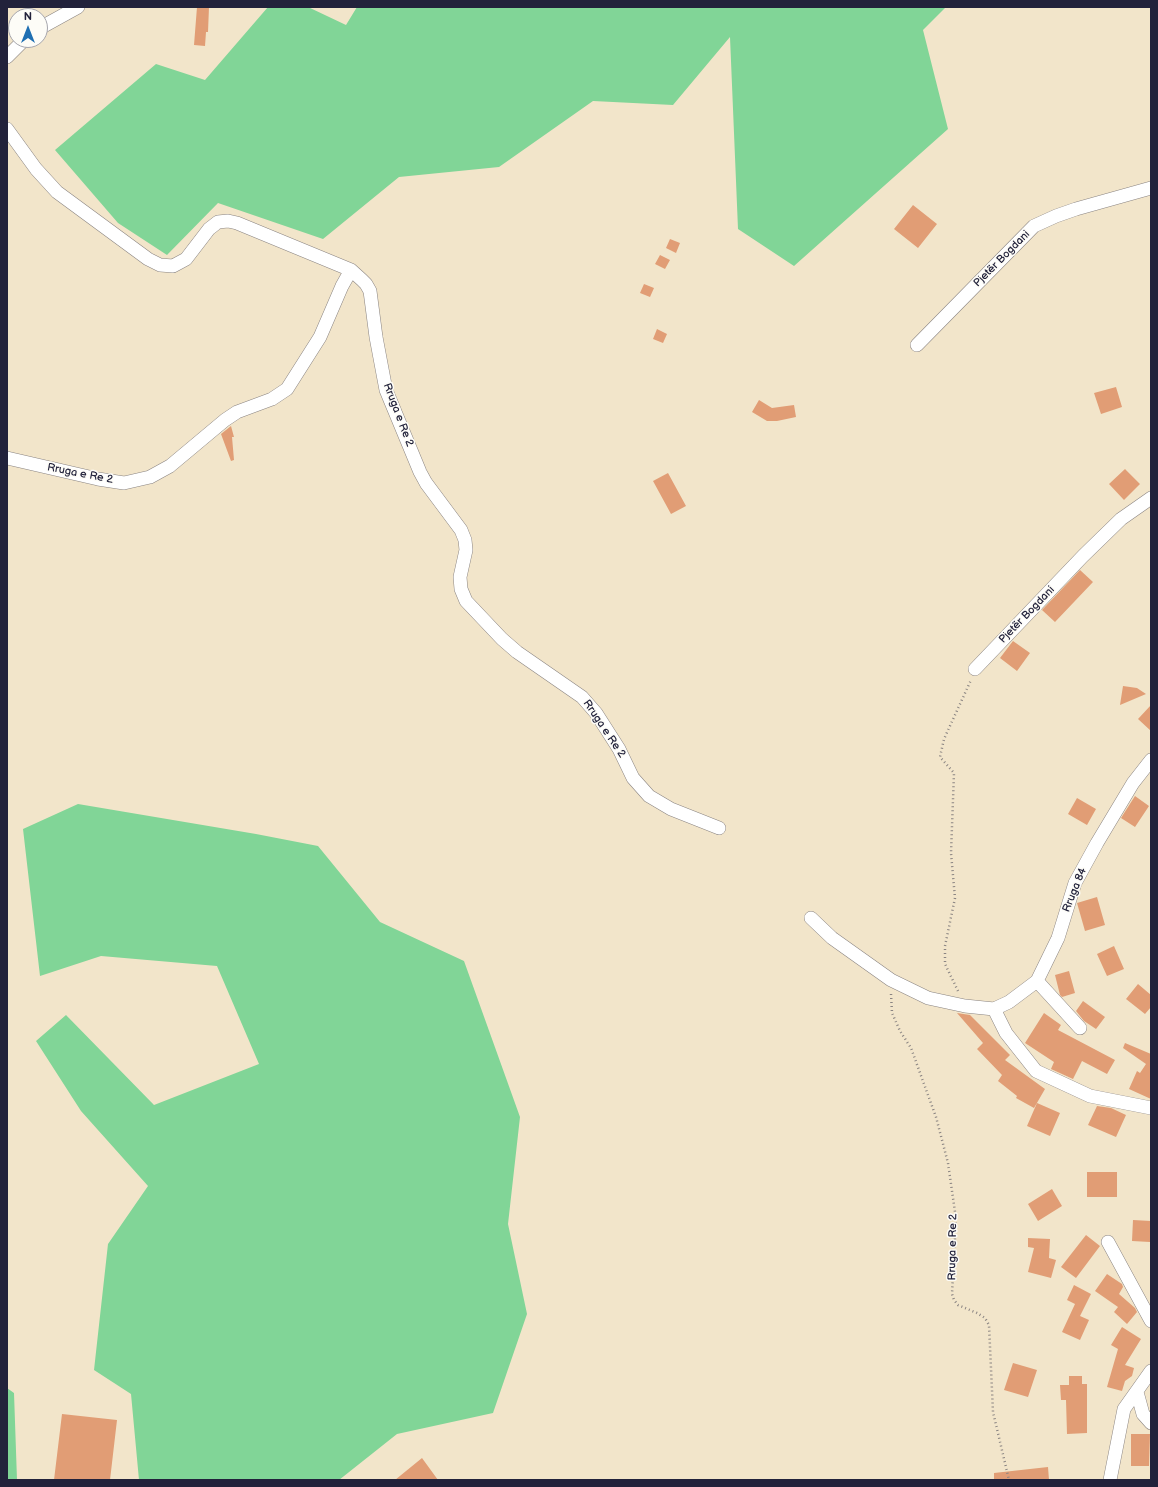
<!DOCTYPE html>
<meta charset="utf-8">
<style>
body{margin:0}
#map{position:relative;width:1158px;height:1487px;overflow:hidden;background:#f2e5ca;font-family:"Balsamiq Sans",sans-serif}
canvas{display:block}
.frame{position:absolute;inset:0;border:8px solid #22223b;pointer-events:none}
.north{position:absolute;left:8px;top:8px;width:40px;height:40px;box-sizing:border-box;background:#fdfcf7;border:1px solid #a5a5ac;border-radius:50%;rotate:0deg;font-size:11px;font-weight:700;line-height:16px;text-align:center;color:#22223b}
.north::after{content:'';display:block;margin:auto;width:14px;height:18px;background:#1f6fb2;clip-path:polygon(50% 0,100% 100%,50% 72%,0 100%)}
</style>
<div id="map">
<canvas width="1158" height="1487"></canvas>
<div class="frame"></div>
<div class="north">N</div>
</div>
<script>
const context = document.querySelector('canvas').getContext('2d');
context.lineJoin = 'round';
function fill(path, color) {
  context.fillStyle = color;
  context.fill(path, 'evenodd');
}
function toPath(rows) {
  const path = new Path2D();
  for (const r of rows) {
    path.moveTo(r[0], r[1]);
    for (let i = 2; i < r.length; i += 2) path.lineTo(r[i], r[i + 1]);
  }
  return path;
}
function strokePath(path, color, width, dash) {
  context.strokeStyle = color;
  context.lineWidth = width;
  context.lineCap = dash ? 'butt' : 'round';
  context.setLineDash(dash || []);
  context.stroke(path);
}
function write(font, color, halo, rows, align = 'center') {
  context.font = font + ' "Balsamiq Sans",sans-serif';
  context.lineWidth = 3;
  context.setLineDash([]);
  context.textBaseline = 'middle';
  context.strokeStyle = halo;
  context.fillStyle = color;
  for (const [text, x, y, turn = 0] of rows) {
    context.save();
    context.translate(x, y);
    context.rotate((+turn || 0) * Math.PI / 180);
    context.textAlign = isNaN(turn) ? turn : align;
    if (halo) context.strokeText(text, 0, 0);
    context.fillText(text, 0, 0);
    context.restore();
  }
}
const green = toPath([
 [268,7,308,7,346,25,357,7,946,7,923,30,948,129,794,266,738,229,730,37,673,105,593,101,499,167,399,177,323,239,218,203,167,255,118,223,55,150,156,64,205,80],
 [78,804,256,834,318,846,380,922,464,961,520,1117,508,1224,527,1314,493,1413,397,1434,339,1480,139,1480,131,1394,94,1370,108,1244,148,1186,81,1111,36,1041,66,1015,154,1105,259,1064,217,966,101,956,40,976,23,829],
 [7,1388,14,1393,17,1480,7,1480]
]);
const building = toPath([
 [197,7,209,7,208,32,206,32,205,46,194,45],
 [913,205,937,224,918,248,894,229],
 [670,239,680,243,676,253,666,248],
 [660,255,670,260,665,269,655,264],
 [644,284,654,288,650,297,640,293],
 [657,329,667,334,663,343,653,339],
 [1116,387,1122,407,1101,414,1094,393],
 [759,400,772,408,794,405,796,417,777,421,767,421,752,412],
 [231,426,234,437,232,437,234,460,231,461,221,434],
 [1125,469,1140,484,1124,500,1109,484],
 [668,473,686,506,671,514,653,481],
 [1080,570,1093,582,1055,622,1042,610],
 [1013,641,1030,653,1017,671,1000,658],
 [1123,686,1137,688,1146,694,1120,705],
 [1151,705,1151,731,1138,719],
 [1135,796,1149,806,1135,827,1121,818],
 [1077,798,1096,809,1087,825,1068,814],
 [1097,897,1105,925,1085,931,1077,903],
 [1114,946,1124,969,1107,976,1097,954],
 [1069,971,1075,993,1062,997,1060,995,1055,975],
 [1138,984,1151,995,1151,1007,1145,1014,1126,999],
 [1083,1001,1105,1017,1096,1029,1084,1021,1076,1011],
 [957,1013,970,1015,1010,1055,1005,1060,1045,1089,1034,1108,1016,1098,1017,1096,998,1081,1002,1075,977,1049,983,1043],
 [1044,1013,1061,1025,1058,1030,1115,1060,1107,1074,1082,1061,1073,1079,1051,1069,1054,1062,1025,1043],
 [1125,1043,1151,1054,1151,1099,1129,1089,1137,1071,1140,1073,1146,1064,1123,1048],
 [1037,1103,1060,1113,1050,1136,1027,1126],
 [1097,1106,1111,1108,1126,1115,1116,1137,1088,1125],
 [1087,1172,1117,1172,1117,1197,1087,1197],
 [1052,1189,1062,1206,1038,1221,1028,1204],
 [1133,1220,1151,1221,1150,1242,1132,1241],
 [1086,1235,1100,1246,1076,1278,1061,1267],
 [1028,1238,1050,1239,1049,1258,1056,1260,1051,1278,1028,1272,1034,1248,1028,1247],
 [1107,1274,1122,1284,1123,1287,1119,1294,1135,1308,1137,1312,1127,1324,1114,1312,1118,1307,1095,1291],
 [1074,1285,1091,1294,1080,1316,1089,1320,1080,1340,1062,1332,1075,1304,1067,1300],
 [1122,1327,1141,1339,1125,1365,1134,1368,1132,1376,1125,1381,1122,1391,1107,1387,1118,1349,1111,1345],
 [1013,1363,1037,1370,1028,1397,1004,1390],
 [1069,1376,1082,1376,1082,1384,1087,1384,1087,1433,1067,1434,1066,1400,1061,1400,1060,1385,1069,1385],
 [62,1414,117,1420,110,1480,54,1480],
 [1131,1434,1150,1434,1149,1466,1131,1466],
 [422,1458,438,1480,395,1480],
 [1048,1467,1049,1480,994,1480,994,1473]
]);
const path = toPath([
 [958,991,945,964,945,946,955,898,951,853,954,773,940,757,944,739,971,680],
 [891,994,892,1013,900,1031,911,1048,936,1117,948,1163,956,1219,952,1294,954,1300,958,1305,977,1313,985,1318,989,1325,993,1412,1009,1480]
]);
const street = toPath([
 [40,28,78,7],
 [7,57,24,40],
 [7,129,36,169,57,192,148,259,160,265,173,266,186,259,209,229,218,222,228,221,237,223,351,270,362,280,366,284,370,291,376,337,386,390,420,472,426,483,461,530,465,540,466,550,460,577,461,589,466,601,502,639,517,652,582,697,596,713,619,749,633,778,649,796,671,809,719,828],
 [917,345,1034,226,1056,216,1076,209,1151,188],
 [7,458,98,479,124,483,150,477,170,466,225,420,237,412,272,399,287,389,320,337,342,286,351,270],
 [975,669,1083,556,1121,519,1151,498],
 [811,918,832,938,891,980,928,998,965,1006,994,1009],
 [1037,981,1080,1028],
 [994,1009,1009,1002,1037,981,1058,938,1075,883,1097,843,1133,783,1151,760],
 [994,1009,1006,1033,1036,1071,1090,1096,1151,1108],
 [1108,1242,1151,1321],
 [1137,1392,1143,1414,1151,1423],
 [1110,1480,1124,1409,1151,1371]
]);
const streetNames = [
 ["Pjetër Bogdani",1002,259,-45],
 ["Rruga e Re 2",398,415,69],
 ["Rruga e Re 2",80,474,11],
 ["Pjetër Bogdani",1027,615,-46],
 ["Rruga e Re 2",604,729,56],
 ["Rruga 84",1075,890,-68],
 ["Rruga e Re 2",953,1247,-89]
];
fill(green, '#81d597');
fill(building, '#e19d75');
strokePath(street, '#8a8482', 14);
strokePath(path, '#8a8482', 2.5, [1, 3]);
strokePath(street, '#fff', 13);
write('11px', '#22223b', '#fdfcf7', streetNames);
</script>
